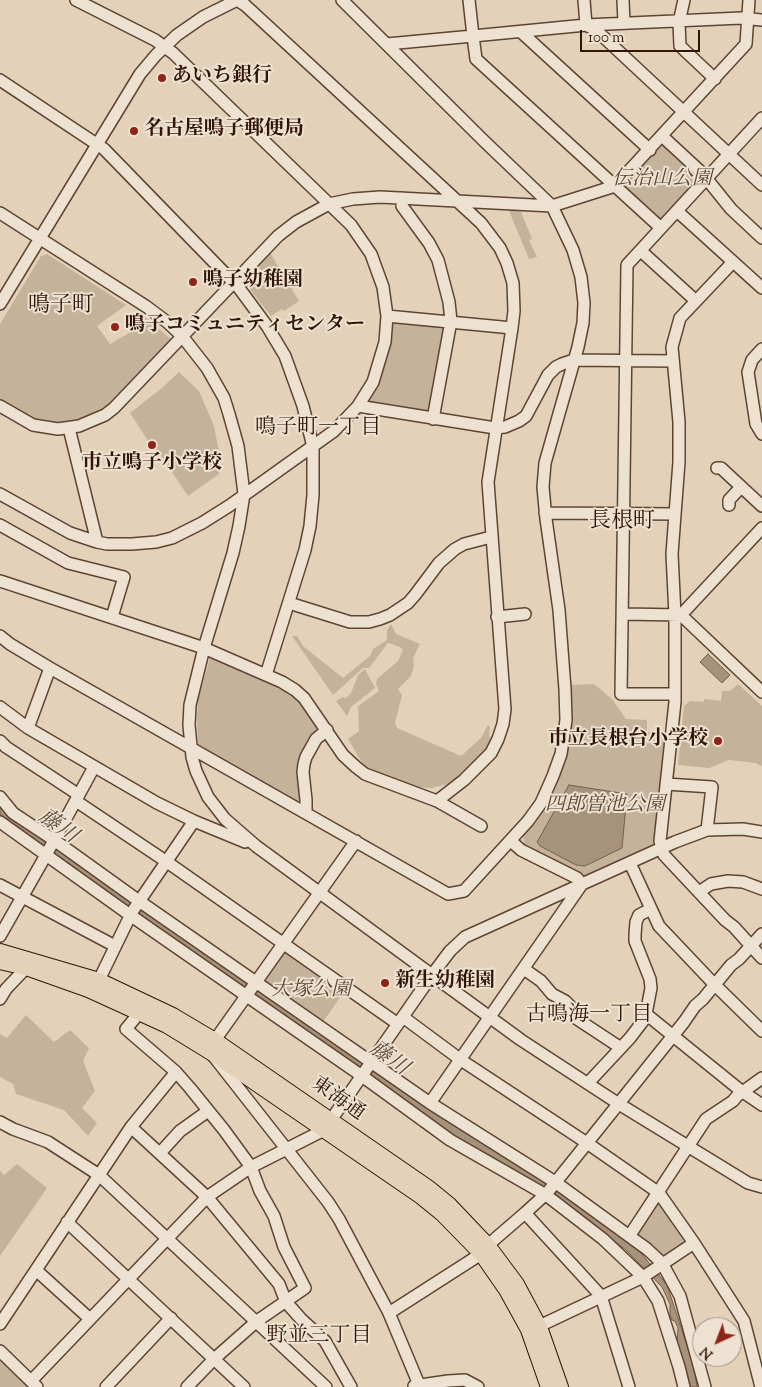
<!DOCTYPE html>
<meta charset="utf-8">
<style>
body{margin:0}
#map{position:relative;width:762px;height:1387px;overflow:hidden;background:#e3d2b9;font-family:"Sorts Mill Goudy",serif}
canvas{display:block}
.north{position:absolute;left:692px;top:1317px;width:50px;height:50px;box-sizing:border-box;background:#ede2d2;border:1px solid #a39080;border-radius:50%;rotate:223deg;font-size:14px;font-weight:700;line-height:20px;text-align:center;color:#331505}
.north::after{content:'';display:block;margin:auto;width:18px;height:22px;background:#8f2418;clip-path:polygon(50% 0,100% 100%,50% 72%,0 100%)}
.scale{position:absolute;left:580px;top:30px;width:120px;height:22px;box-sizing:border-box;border:2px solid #331505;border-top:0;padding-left:6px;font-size:15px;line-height:18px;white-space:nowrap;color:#331505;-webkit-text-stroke:4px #ede2d2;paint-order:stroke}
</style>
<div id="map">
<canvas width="762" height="1387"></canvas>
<div class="north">N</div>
<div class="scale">100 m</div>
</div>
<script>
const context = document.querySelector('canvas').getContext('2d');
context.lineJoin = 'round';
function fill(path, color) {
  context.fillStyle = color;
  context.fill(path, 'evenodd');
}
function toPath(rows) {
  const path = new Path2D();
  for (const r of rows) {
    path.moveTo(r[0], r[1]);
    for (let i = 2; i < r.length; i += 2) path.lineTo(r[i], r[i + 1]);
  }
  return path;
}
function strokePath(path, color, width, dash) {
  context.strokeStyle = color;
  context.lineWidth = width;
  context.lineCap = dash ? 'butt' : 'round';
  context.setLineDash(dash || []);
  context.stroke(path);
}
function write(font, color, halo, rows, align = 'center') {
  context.font = font + ' "Sorts Mill Goudy","Noto Serif JP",serif';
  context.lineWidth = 4;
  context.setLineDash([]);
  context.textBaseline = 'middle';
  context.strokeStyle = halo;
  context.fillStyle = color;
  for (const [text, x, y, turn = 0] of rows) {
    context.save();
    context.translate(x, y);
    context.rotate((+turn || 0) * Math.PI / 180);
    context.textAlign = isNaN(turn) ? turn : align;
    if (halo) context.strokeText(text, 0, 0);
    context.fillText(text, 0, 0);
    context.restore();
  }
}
const green = toPath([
 [661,142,702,179,662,221,622,188,622,184],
 [507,206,519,207,532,239,529,240,537,257,529,259],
 [269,251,299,301,284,311,282,309,271,316,243,281,243,278],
 [47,254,126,305,97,326,110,344,129,333,146,318,171,339,171,343,102,413,73,424,44,424,0,402,0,324,41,256],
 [394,319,447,327,429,414,371,405,368,400,377,384,385,364,389,346,391,323],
 [179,372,199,391,214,426,220,457,219,474,188,496,166,463,156,449,154,450,130,413,163,387],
 [391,624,396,634,420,644,413,658,414,666,411,676,398,689,402,695,395,723,397,728,461,756,481,738,488,725,490,727,489,736,492,740,488,751,460,777,448,784,432,788,411,787,371,772,362,763,348,739,359,731,358,706,379,691,376,684,377,679,398,661,403,650,400,647,388,643,369,668,363,668,333,695,292,636,297,636,303,646,343,678,370,656,373,649,387,640,387,630],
 [213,656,282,686,299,698,321,727,313,738,303,800,297,804,198,746,197,718,198,700,210,658],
 [365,669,375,688,351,707,347,716,336,701,343,697,346,698,351,693,358,675],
 [594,684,613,700,626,719,647,720,647,732,669,732,656,841,653,845,585,876,524,845,523,833,557,778,568,685],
 [738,684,762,706,762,766,755,763,729,760,709,768,678,765,684,706,690,701,704,702,704,699,721,701,722,691,730,691],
 [285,950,343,990,343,993,323,1022,262,983],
 [26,1015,54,1042,70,1030,89,1048,83,1061,95,1091,82,1108,97,1123,88,1136,64,1110,16,1094,13,1084,0,1077,0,1034,7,1038],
 [17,1164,47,1188,0,1256,0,1171,4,1175],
 [654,1203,660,1203,685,1240,685,1244,664,1258,636,1235],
 [0,1357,31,1387,0,1387]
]);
const water = toPath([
 [708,654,730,675,722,683,700,662,708,654],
 [569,785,627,794,622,848,585,866,576,865,540,846,537,842,569,785],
 [0,803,424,1106,550,1183,628,1237,667,1285,693,1364,697,1387,688,1387,677,1345,678,1328,675,1321,672,1320,670,1315,670,1304,662,1287,626,1250,545,1188,457,1137,394,1094,369,1074,6,821,0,814,0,803]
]);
const minor = toPath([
 [237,0,245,5,481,223,500,248,507,263,513,283,514,311,512,328,488,482,505,709,503,724,498,739,491,753,464,780,437,801],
 [469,0,473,36,586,25,741,18,762,20],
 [584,0,586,25,597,31,762,185],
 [623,0,624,23],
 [684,0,679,22,680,46,715,79],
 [521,32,650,150],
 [387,44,473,36,476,59,661,228],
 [0,80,104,149,239,288,267,326,285,356,303,406,313,447,313,495,310,526,305,550,266,675],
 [662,136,702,173,731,209,762,238],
 [402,198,402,206,429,243,438,260,449,302,451,321,433,419],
 [677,211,762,288],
 [0,213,147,307,167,322,182,336,207,368,224,398,229,414,238,446,244,494,239,526,233,553,204,648,190,705,189,725,192,757,196,771,208,797,225,819,256,846,432,975,324,1130,251,1167,207,1197,31,1381],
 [641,251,696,301],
 [733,262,680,318,672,347,679,422,679,462,672,554,675,615,675,702,660,841,664,855,725,920,734,927,762,958],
 [0,304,140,74,156,55,177,35,203,17,237,0],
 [387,316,512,328],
 [762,349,752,360,748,372,756,424,762,434],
 [0,406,33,425,58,429,79,426,105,415,114,408,278,236,296,222,329,204,353,199,380,197,552,206,615,186,746,44,749,0],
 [358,406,495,428,505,427,519,421,526,416,548,375,556,367,562,364,574,360,673,361],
 [69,428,97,542],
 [717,468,721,468,762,506],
 [0,494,70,533,97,542,107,544,132,544,156,542,172,538,202,523,229,506,334,431,358,406,373,382,385,342,387,316,383,287,371,254,351,225,173,53,155,40,76,0],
 [729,505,729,500,741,487],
 [545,513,675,514],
 [0,525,68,563,124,577,112,617],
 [0,581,204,648,282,682,295,690,304,698,343,755,356,767,365,774,437,801,481,826],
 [289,603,350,622,369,622,380,619,390,615,408,603,415,595,439,563,455,549,464,544,491,537],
 [623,614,681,615,762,692],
 [681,615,762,528],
 [497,617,525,614],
 [0,636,10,644,50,668,448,894,464,891,528,821,541,803,553,776,561,754,566,720,565,689,559,610,546,519,543,487,545,463,578,347,583,323,584,303,581,277,573,250,552,206,484,141,342,0],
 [675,694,621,694,627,265,762,118],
 [0,707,28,728,157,803,194,821,245,842],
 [28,728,50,668],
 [0,741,6,747,79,795],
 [666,784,712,787,707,830],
 [0,797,13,813,54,840,139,901,430,1103,555,1182,647,1249,662,1263,680,1296,705,1387],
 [76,801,167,862,398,1024],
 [306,813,306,800,303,772,304,764,306,757,316,739,327,730],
 [0,822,130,915,362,1076,450,1140,546,1195,603,1239,643,1277,658,1301,679,1367,684,1387],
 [762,832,743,829,707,830,675,842,465,937,450,951,432,975,521,1040,619,1104,748,1183,762,1187],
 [356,841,215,1040,211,1053,328,1202,339,1219,389,1313,420,1387],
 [630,863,659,926,714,984,762,1031],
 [0,885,115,946],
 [699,892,711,884,728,881,743,882,762,889],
 [651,909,639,915,636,922,635,935,635,941,650,979,651,988,646,1014,740,1090,762,1105],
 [0,936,46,855,94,767],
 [524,969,541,981,552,994,565,1001,572,1008,577,1019,621,1048],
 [99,980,132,912,194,821],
 [0,999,6,989,26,968],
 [140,1012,126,1029,176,1072,190,1088,224,1130,251,1167,260,1191,274,1216,284,1247,305,1288,257,1321,214,1359,187,1387],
 [403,1017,461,1060,587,1143,659,1193,694,1243,744,1321,761,1387],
 [588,1083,630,1038,643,1021,646,1014],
 [430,1103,582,884,577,878,521,850,511,841],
 [0,1122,13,1129,48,1142,99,1175,326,1387],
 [131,1127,207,1197,279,1284,286,1302,301,1319,325,1341,351,1387],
 [160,1153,180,1131,208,1111],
 [525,1213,547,1193,684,1022,695,1006,703,999,731,965,739,959,762,934],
 [67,1222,244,1387],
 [630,1235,706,1119,733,1101,737,1096,762,1078],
 [488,1245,525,1213,601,1296,629,1387],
 [36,1270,90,1319],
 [389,1313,481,1254],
 [0,1324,131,1127,176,1072],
 [533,1329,643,1277,694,1243],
 [0,1351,37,1387],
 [414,1386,448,1381,465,1380,478,1387],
 [106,1387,171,1318]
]);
const major = toPath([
 [0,951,99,980,173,1015,215,1040,428,1187,450,1205,488,1245,517,1284,540,1327,561,1387],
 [0,962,26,968,88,990,167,1026,211,1053,421,1197,442,1214,481,1254,506,1290,528,1330,548,1387]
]);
const markers = [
 [162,78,5,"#8f2418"],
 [134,131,5,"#8f2418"],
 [193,282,5,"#8f2418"],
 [115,327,5,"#8f2418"],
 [152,445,5,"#8f2418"],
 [718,741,5,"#8f2418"],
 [385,983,5,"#8f2418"]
];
const poiNames = [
 ["あいち銀行",172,78],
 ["名古屋鳴子郵便局",144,131],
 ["鳴子幼稚園",203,282],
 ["鳴子コミュニティセンター",125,327],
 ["市立鳴子小学校",152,465,"center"],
 ["市立長根台小学校",708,741,"right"],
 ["新生幼稚園",395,983]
];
const parkNames = [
 ["伝治山公園",662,181],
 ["四郎曽池公園",605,807],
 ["大塚公園",311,992]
];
const streetNames = [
 ["東海通",337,1100,35]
];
const neighbourhoodNames = [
 ["鳴子町一丁目",318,429],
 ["古鳴海一丁目",589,1016],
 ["野並三丁目",319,1337]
];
const waterNames = [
 ["藤川",57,828,35],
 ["藤川",388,1060,35]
];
const quarterNames = [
 ["鳴子町",61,307],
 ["長根町",622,523]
];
fill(green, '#c5b29a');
fill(water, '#a7927c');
strokePath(water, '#79604c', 1);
strokePath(minor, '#5f4432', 14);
strokePath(major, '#331505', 16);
strokePath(minor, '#ede2d2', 11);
strokePath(major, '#e3d2b9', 14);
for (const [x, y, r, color] of markers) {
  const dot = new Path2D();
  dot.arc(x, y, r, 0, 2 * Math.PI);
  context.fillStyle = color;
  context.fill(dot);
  strokePath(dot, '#ede2d2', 2);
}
write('bold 20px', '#331505', '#ede2d2', poiNames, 'left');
write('italic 20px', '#5f4432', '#ede2d2', parkNames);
write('20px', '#331505', '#ede2d2', streetNames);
write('21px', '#331505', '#ede2d2', neighbourhoodNames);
write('italic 21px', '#614735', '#ede2d2', waterNames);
write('22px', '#331505', '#ede2d2', quarterNames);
</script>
